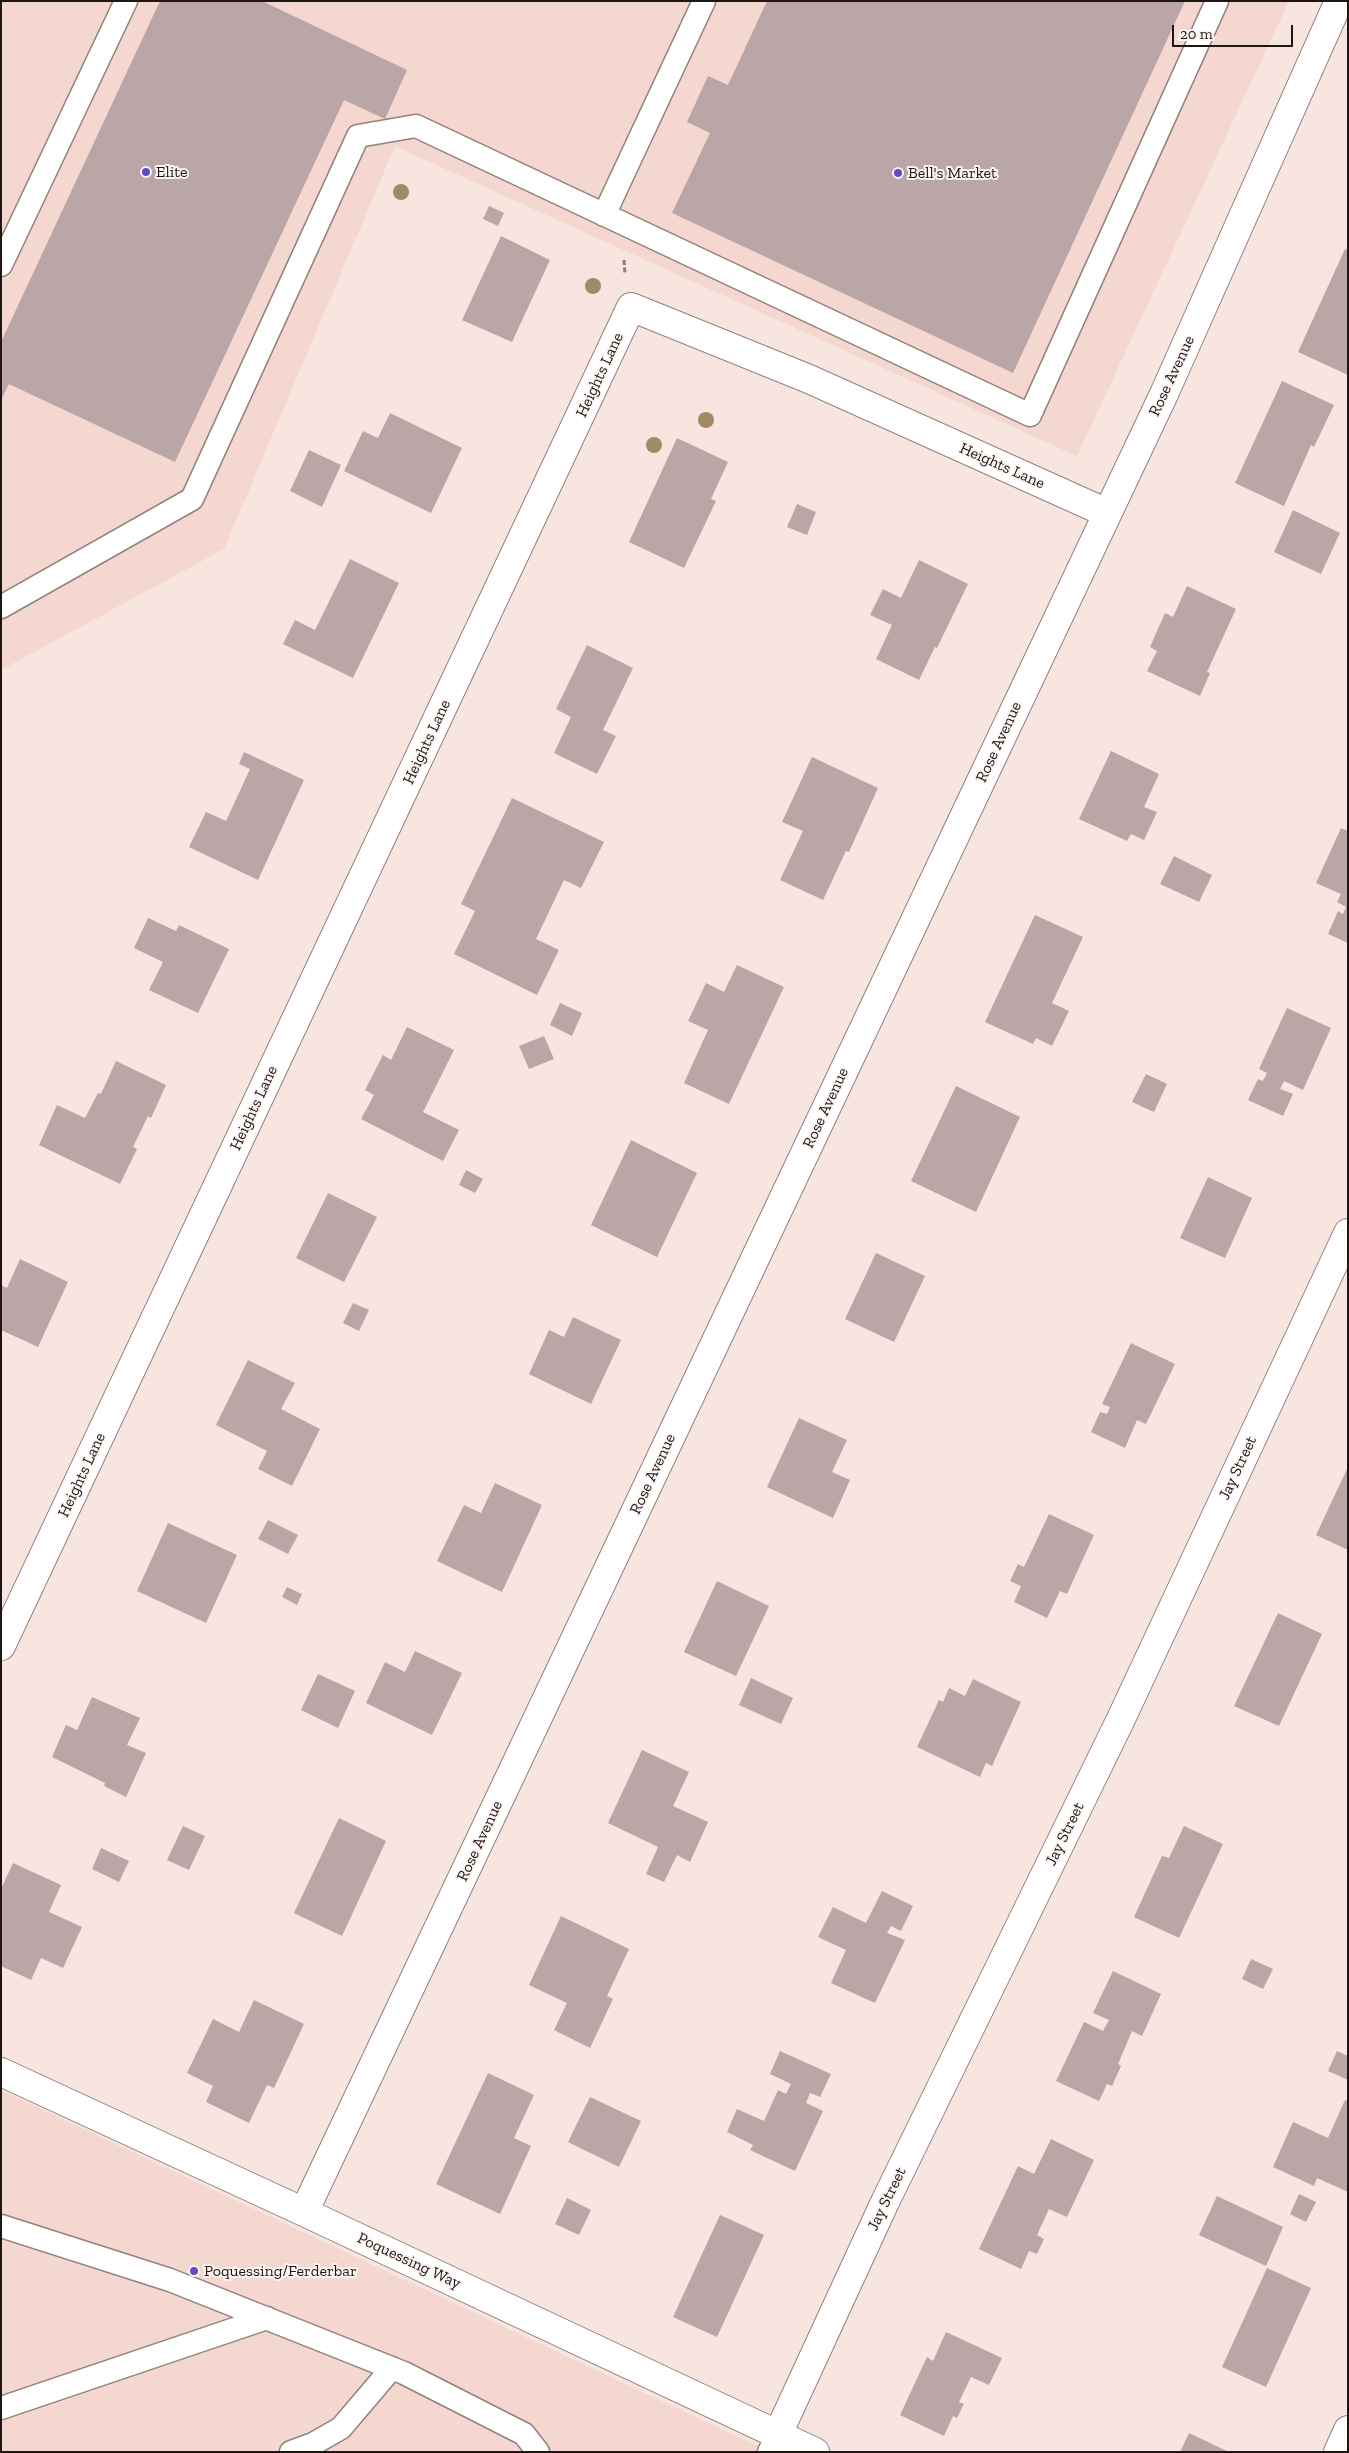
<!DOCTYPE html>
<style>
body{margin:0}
#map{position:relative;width:1349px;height:2453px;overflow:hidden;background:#f9e5df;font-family:"Zilla Slab",serif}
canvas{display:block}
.frame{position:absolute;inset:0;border:2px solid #1d1614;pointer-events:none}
.scale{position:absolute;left:1172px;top:25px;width:121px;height:22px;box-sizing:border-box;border:2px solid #1d1614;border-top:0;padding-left:6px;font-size:15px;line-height:18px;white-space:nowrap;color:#1d1614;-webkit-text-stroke:4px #fdf5f3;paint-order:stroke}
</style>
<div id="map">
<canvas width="1349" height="2453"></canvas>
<div class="frame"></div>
<div class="scale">20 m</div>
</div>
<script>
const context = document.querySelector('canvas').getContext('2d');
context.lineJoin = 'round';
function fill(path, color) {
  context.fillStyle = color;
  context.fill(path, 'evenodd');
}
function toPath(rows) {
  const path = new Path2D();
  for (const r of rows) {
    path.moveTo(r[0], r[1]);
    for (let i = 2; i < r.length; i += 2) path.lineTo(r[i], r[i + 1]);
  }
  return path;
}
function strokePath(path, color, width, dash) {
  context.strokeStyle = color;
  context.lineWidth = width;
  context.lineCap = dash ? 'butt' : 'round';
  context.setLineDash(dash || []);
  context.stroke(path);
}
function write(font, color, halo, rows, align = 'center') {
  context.font = font + ' "Zilla Slab",serif';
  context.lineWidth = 4;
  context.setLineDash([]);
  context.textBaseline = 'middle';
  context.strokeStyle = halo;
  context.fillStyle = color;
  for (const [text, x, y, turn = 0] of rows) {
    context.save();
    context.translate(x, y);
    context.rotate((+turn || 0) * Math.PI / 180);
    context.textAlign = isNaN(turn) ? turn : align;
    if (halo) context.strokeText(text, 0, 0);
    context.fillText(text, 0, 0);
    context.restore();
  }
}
const built = toPath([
 [1,1,1289,1,1077,456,395,146,224,549,1,670],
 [1,2090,770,2452,1,2452]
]);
const building = toPath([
 [160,1,262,1,407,70,385,119,344,100,175,462,9,384,1,400,1,342],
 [767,1,1185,1,1013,373,672,213,710,133,687,122,708,76,728,85],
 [489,206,504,213,498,226,483,219],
 [501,236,550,260,512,342,462,320],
 [1345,249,1348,250,1348,375,1298,352],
 [1282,381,1334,405,1314,447,1311,445,1284,506,1235,483],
 [390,413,462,448,431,513,344,471,363,431,378,438],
 [677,438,728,462,711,499,716,501,684,568,629,542],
 [309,450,341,465,322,507,290,491],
 [797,504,816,512,807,535,787,527],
 [1293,510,1340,533,1321,574,1274,552],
 [350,559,399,583,353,678,283,644,295,620,315,630],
 [919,560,968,584,937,648,935,647,919,680,876,659,892,625,870,615,883,589,901,598],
 [1187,586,1236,609,1207,672,1210,673,1200,696,1147,671,1157,651,1150,647,1165,613,1173,617],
 [587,645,633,668,603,730,616,736,597,774,554,753,571,717,556,709],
 [1111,751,1159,774,1144,807,1157,812,1144,840,1131,834,1127,841,1079,819],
 [244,752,304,780,258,880,189,847,206,812,226,821,250,769,239,764],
 [812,757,878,788,849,852,846,851,823,900,780,880,803,831,782,822],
 [512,798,604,842,581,888,564,880,536,939,559,950,537,995,454,954,475,911,461,904],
 [1341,828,1348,831,1348,943,1328,934,1338,911,1343,914,1346,907,1337,902,1341,894,1316,883],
 [1174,856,1212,875,1199,902,1160,884],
 [1035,915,1083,937,1052,1003,1069,1011,1052,1046,1036,1038,1033,1044,985,1022],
 [148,918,176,931,179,925,229,949,198,1013,149,990,163,962,134,948],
 [737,965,784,987,729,1104,684,1083,708,1030,688,1021,706,983,724,992],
 [560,1003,582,1013,572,1036,550,1025],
 [1287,1008,1331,1028,1303,1090,1284,1081,1280,1089,1293,1094,1283,1116,1248,1100,1258,1079,1263,1081,1267,1073,1259,1069],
 [407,1027,454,1050,423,1112,459,1130,443,1161,361,1119,374,1095,365,1090,383,1055,391,1060],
 [544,1036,554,1059,529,1069,519,1046],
 [116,1061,166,1085,151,1118,148,1116,133,1147,137,1149,120,1184,39,1145,57,1105,85,1118,98,1093,101,1094],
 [1146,1074,1167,1084,1154,1112,1132,1102],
 [956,1086,1020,1117,976,1212,911,1181],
 [631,1140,697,1173,657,1257,591,1225],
 [466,1170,483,1179,475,1193,459,1185],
 [1208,1177,1252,1198,1225,1258,1180,1238],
 [328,1193,377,1217,344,1282,296,1258],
 [876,1253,925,1276,894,1342,845,1319],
 [20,1259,68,1282,38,1347,1,1330,1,1285,7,1288],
 [353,1303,369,1310,359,1331,343,1323],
 [573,1317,621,1340,591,1404,529,1374,549,1330,564,1337],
 [1131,1343,1175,1364,1146,1424,1137,1420,1125,1448,1091,1432,1100,1412,1107,1414,1110,1407,1102,1404],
 [248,1360,295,1383,281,1409,320,1429,292,1486,258,1469,267,1451,216,1425],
 [799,1418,847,1440,832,1472,850,1480,833,1518,767,1487],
 [1348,1467,1348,1550,1316,1535],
 [495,1483,542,1505,502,1592,437,1561,464,1505,481,1513],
 [1049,1514,1094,1535,1067,1594,1060,1591,1047,1618,1014,1602,1021,1586,1010,1581,1018,1564,1024,1567],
 [268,1520,298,1535,288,1554,258,1539],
 [168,1523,237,1555,206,1623,137,1591],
 [717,1581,769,1606,736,1676,684,1652],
 [287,1587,302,1594,297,1605,282,1597],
 [1278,1613,1322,1634,1279,1726,1234,1706],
 [415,1651,462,1673,432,1735,366,1703,385,1662,405,1672],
 [318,1674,355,1691,338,1728,301,1710],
 [751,1678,793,1698,781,1724,739,1705],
 [973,1679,1021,1702,992,1766,986,1763,980,1777,917,1747,939,1700,943,1702,949,1688,965,1696],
 [92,1697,140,1718,127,1745,146,1753,126,1797,104,1786,105,1783,52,1757,66,1725,77,1730],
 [642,1750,689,1772,673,1806,708,1822,690,1862,677,1855,664,1882,646,1874,658,1847,608,1823],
 [339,1818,386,1841,342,1936,294,1913],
 [183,1826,205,1836,189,1870,167,1860],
 [1184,1826,1223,1844,1179,1938,1134,1917,1162,1856,1169,1858],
 [101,1848,129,1861,119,1882,92,1869],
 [13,1863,61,1885,49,1912,82,1927,63,1968,41,1958,31,1980,1,1966,1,1889],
 [882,1891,913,1906,901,1931,891,1926,887,1933,905,1940,875,2003,831,1983,846,1950,818,1937,833,1907,866,1923],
 [561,1916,629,1949,607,1996,613,1999,590,2048,554,2030,567,2003,529,1985],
 [1251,1959,1273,1969,1263,1989,1242,1979],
 [1113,1971,1161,1994,1142,2036,1132,2031,1118,2064,1121,2066,1112,2086,1107,2084,1099,2101,1056,2081,1084,2022,1103,2031,1109,2020,1093,2013],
 [254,2000,304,2024,274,2088,267,2085,249,2123,206,2102,213,2086,187,2073,213,2019,239,2032],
 [780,2051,831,2074,820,2097,810,2093,806,2103,823,2111,795,2171,750,2150,753,2145,727,2132,737,2109,764,2121,778,2090,786,2094,791,2084,770,2074],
 [1337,2051,1348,2056,1348,2080,1328,2071],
 [488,2073,534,2095,514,2138,531,2146,500,2214,436,2184],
 [590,2097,641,2121,619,2167,568,2142],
 [1345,2100,1348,2101,1348,2192,1317,2178,1314,2186,1273,2167,1293,2122,1328,2138],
 [1051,2139,1094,2160,1067,2217,1049,2209,1037,2235,1044,2239,1037,2254,1029,2251,1021,2269,979,2249,1018,2166,1034,2174],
 [1299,2194,1316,2202,1306,2222,1290,2214],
 [1217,2196,1283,2227,1266,2266,1199,2235],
 [567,2198,591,2210,579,2235,555,2224],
 [720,2215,764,2235,717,2337,673,2317],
 [1267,2268,1311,2288,1266,2387,1222,2367],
 [946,2332,1002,2358,989,2385,971,2377,959,2402,964,2404,957,2418,953,2416,944,2436,900,2415,927,2357,933,2361],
 [1189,2433,1229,2452,1180,2452]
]);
const path = toPath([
 [624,260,625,274]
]);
const service = toPath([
 [604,215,704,1],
 [1,265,126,1],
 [1,607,192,499,358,136,416,126,1030,415,1217,1],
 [1,2226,170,2280,404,2373,524,2434,538,2452],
 [1,2408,267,2318],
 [291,2452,313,2444,341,2428,392,2368],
 [769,2452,778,2434]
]);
const minor = toPath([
 [1,1646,631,307,809,379,1107,513],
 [1,2072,304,2212,815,2452],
 [304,2212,1164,394,1339,1],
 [778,2434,885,2202,1120,1721,1348,1233],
 [1338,2452,1348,2430]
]);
const trees = [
 [401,192],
 [593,286],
 [706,420],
 [654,445]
];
const markers = [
 [146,172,5,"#5e4ec6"],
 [898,173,5,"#5e4ec6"],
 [194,2271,5,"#5e4ec6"]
];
const poiNames = [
 ["Elite",156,172],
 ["Bell's Market",908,173],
 ["Poquessing/Ferderbar",204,2271]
];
const streetNames = [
 ["Heights Lane",600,375,-65],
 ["Rose Avenue",1172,376,-65],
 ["Heights Lane",1002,466,24],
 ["Heights Lane",427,742,-65],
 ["Rose Avenue",999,742,-65],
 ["Heights Lane",254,1108,-65],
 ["Rose Avenue",826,1108,-65],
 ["Jay Street",1238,1468,-65],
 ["Rose Avenue",653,1474,-65],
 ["Heights Lane",82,1475,-65],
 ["Jay Street",1065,1834,-64],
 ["Rose Avenue",480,1841,-65],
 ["Jay Street",887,2199,-64],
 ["Poquessing Way",409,2261,25]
];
fill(built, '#f4d7cf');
fill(building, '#baa5a7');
strokePath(service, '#93817c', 25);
strokePath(minor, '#93817c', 30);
strokePath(path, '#8c7e7a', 3, [5, 2.5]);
strokePath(service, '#fff', 22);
strokePath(minor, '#fff', 28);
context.fillStyle = '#a28a66';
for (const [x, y] of trees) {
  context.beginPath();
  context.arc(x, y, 8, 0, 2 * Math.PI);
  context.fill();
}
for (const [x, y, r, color] of markers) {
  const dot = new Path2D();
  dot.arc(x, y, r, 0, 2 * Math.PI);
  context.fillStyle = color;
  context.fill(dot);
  strokePath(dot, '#fdf5f3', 2);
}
write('16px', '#1d1614', '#fdf5f3', poiNames, 'left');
write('16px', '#1d1614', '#fdf5f3', streetNames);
</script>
